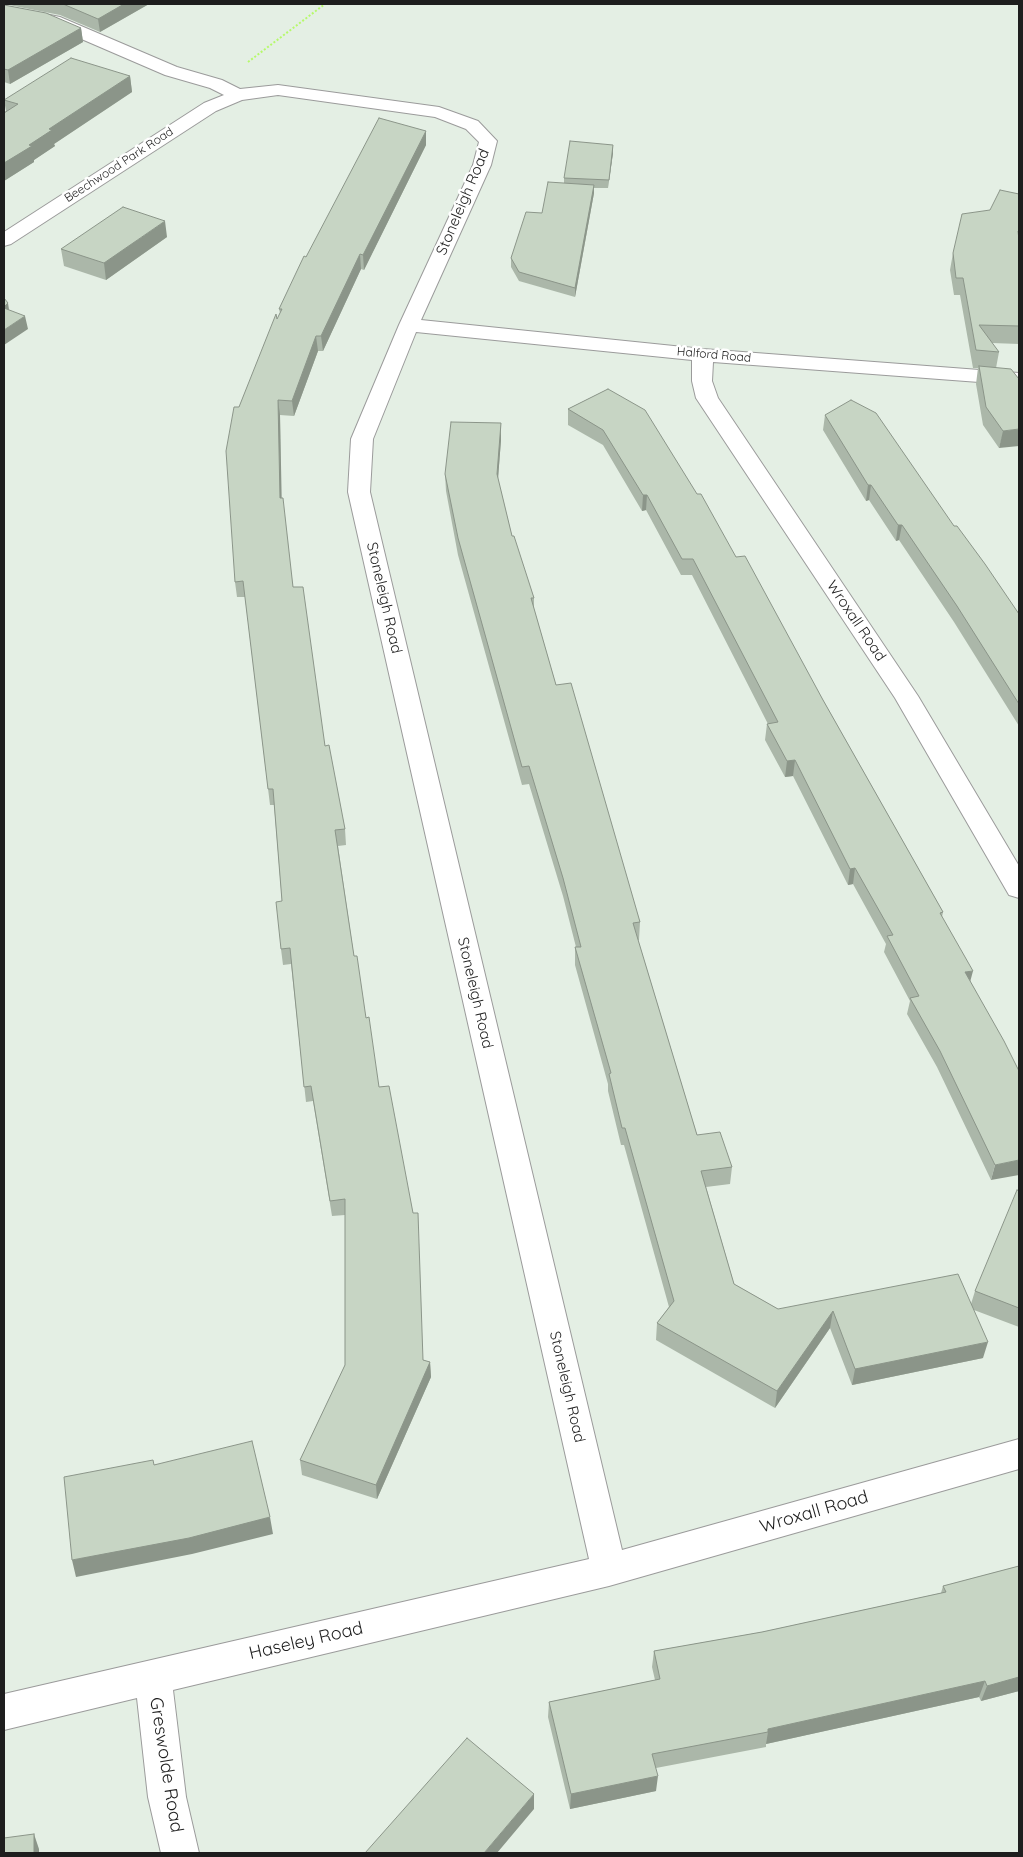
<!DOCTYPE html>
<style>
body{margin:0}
#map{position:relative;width:1023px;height:1857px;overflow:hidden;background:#e4efe4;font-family:Quicksand,sans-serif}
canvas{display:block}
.frame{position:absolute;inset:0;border:5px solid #1e1e1e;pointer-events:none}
</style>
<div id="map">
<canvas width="1023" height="1857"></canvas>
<div class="frame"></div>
</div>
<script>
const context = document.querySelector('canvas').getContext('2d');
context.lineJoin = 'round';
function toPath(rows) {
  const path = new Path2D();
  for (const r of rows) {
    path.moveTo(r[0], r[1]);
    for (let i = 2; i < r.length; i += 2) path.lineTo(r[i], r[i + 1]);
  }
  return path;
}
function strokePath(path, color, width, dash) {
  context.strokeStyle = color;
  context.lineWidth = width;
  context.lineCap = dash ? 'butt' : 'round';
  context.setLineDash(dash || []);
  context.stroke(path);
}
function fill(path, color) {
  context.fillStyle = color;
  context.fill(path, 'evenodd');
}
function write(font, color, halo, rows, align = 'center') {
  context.font = font + ' Quicksand,sans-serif';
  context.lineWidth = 5;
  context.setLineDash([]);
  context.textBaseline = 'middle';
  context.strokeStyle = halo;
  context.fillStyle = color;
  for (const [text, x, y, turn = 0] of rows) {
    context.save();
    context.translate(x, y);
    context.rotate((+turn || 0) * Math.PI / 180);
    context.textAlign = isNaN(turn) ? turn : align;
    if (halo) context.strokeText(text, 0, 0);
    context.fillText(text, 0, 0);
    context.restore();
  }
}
const path = toPath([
 [248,62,325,4]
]);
const minor = toPath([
 [4,6,60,17,177,67,222,80,240,89,278,85,439,107,478,121,497,141,491,165,421,320,703,349,1019,373,1019,385,713,362,712,381,718,398,918,696,1019,866,1019,898,1009,895,895,698,696,398,692,381,692,360,416,332,373,439,370,492,622,1550,1019,1439,1019,1469,609,1586,173,1690,186,1797,199,1853,161,1853,148,1797,137,1698,4,1730,4,1694,589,1559,348,492,351,439,399,325,473,165,479,142,466,129,435,117,278,95,242,100,216,111,11,244,4,246,4,232,204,103,224,95,210,88,165,75,49,25,4,16,4,6]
]);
const wall = toPath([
 [4,4,149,4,100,32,60,15],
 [4,5,81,28,83,42,10,84,4,82],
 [130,76,132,92,54,144,55,146,34,160,34,162,4,181,4,113,6,111,4,100],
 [426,131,426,145,364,270,361,269,323,351,318,351,294,416,280,415,281,498,293,587,325,746,345,829,346,845,338,846,354,956,379,1087,423,1360,430,1362,431,1377,377,1499,302,1475,300,1460,345,1365,345,1215,332,1216,313,1101,306,1102,291,964,283,965,281,949,282,901,274,805,270,805,245,597,237,597,235,582,239,407,280,313,279,309,306,257],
 [613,145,613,153,608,188,594,188,594,193,575,297,519,281,511,267,511,258,564,183,564,178],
 [1019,194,1019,344,992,343,999,352,996,368,1019,379,999,448,983,425,976,384,978,368,973,368,960,295,954,295,950,270,953,253,990,210],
 [167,237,106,280,64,266,61,249],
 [608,389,736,557,823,700,943,912,942,917,970,981,1019,1071,991,1180,937,1067,907,1014,910,1001,884,952,886,944,853,884,848,885,793,776,785,777,765,740,767,724,768,724,692,575,681,575,646,510,642,511,603,445,568,425,568,409],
 [825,415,954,526,1019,614,1019,726,954,622,899,540,896,541,869,500,866,501,823,430],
 [501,423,501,440,498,479,512,536,534,598,534,609,556,685,640,922,639,940,638,940,697,1135,732,1167,730,1184,706,1187,734,1284,778,1309,971,1304,975,1291,1019,1191,1019,1327,974,1310,983,1358,852,1385,830,1328,775,1408,656,1340,657,1323,669,1307,624,1145,621,1145,608,1091,608,1084,575,965,575,947,576,947,563,896,529,784,522,785,458,555,446,491,445,474],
 [1019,1566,1019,1691,981,1701,979,1697,766,1744,766,1747,656,1768,656,1791,570,1809,548,1717,549,1702,655,1680,652,1667,654,1651,762,1632,941,1593,943,1586]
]);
const shadedWall = toPath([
 [124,4,149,4,100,32,98,19],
 [81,28,83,42,10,84,8,70],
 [130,76,132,92,54,144,55,146,34,160,34,162,4,181,4,163,29,145,49,129],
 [426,131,426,145,364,270,363,255],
 [613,145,613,153,608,188,609,180],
 [594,185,594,193,575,297,575,288],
 [165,221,167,237,106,280,104,263],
 [360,254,361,269,323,351,321,336],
 [8,303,10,316,4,311,4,307],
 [25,316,28,329,4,345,4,330],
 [316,336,318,351,294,416,292,401],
 [278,400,280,415,282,514,280,498],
 [501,423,501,440,497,491,497,474],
 [1019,429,1019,446,999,448,1003,431],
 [868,485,871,485,869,500,866,501],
 [643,495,647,495,646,510,642,511],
 [898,525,902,525,899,540,896,541],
 [795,760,793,776,785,777,787,761],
 [855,868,853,884,848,885,850,869],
 [973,971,969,986,965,972],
 [1019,1160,1019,1175,991,1180,995,1165],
 [833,1311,830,1328,775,1408,777,1391],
 [988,1342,983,1358,852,1385,855,1369],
 [430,1362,431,1377,377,1499,376,1485],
 [270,1517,273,1534,192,1554,76,1577,72,1560],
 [1019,1677,1019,1691,981,1701,987,1686],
 [985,1681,979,1697,766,1744,768,1732,768,1729],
 [658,1776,656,1791,570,1809,571,1794],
 [534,1794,534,1809,497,1853,484,1853],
 [34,1834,39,1849,39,1853,34,1853]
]);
const building = toPath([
 [63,4,124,4,98,19,63,4],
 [4,5,46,13,81,28,8,70,4,69,4,5],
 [71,58,130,76,49,129,52,130,29,145,32,146,4,163,4,113,18,104,4,100,71,58],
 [379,118,426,131,363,255,360,254,321,336,316,336,292,401,278,400,280,498,283,498,293,587,303,587,325,746,329,745,345,829,335,830,354,956,357,956,366,1018,369,1017,379,1087,389,1086,413,1213,418,1213,423,1360,430,1362,376,1485,300,1460,345,1365,345,1199,330,1201,311,1086,304,1087,290,948,281,949,276,902,282,901,273,789,268,789,243,581,235,582,226,451,234,407,239,407,276,314,277,319,282,309,279,309,304,256,306,257,379,118],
 [570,141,613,145,609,180,564,178,570,141],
 [548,182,594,185,575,288,519,272,511,258,526,212,542,213,548,182],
 [1000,190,1019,194,1019,231,1018,231,1019,240,1019,326,979,325,999,352,976,350,963,278,956,278,953,253,962,214,990,210,1000,190],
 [123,207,165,221,104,263,61,249,123,207],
 [4,298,8,303,4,307,4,298],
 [4,308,25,316,4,330,4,308],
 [979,366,1011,369,1019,379,1019,429,1003,431,986,407,979,366],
 [608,389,645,410,697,494,701,494,736,557,745,556,823,700,943,912,940,913,973,971,965,972,1004,1041,1019,1071,1019,1160,995,1165,940,1051,910,998,919,996,887,936,893,935,855,868,850,869,795,760,787,761,767,724,778,722,693,559,682,559,647,495,643,495,603,430,568,409,608,389],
 [851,400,876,413,954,526,957,526,985,564,1019,614,1019,704,957,606,902,525,898,525,871,485,868,485,825,415,851,400],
 [451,422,501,423,497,474,512,536,514,536,534,598,531,598,556,685,571,683,640,922,633,923,697,1135,720,1132,732,1167,701,1171,734,1284,778,1309,958,1274,988,1342,855,1369,833,1311,777,1391,657,1323,674,1301,625,1128,622,1128,609,1074,611,1073,575,947,581,947,563,878,529,766,522,767,458,538,445,474,451,422],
 [1017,1190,1019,1191,1019,1308,975,1291,1017,1190],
 [252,1441,270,1517,189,1538,72,1560,64,1477,153,1460,154,1465,252,1441],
 [1019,1566,1019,1677,987,1686,985,1681,768,1729,768,1732,652,1754,658,1776,571,1794,549,1702,660,1679,654,1651,762,1632,946,1592,943,1586,1019,1566],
 [467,1738,534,1794,484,1853,365,1853,467,1738],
 [34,1834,34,1853,4,1853,4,1838,34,1834]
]);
const farStreetnames = [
 ["Beechwood Park Road",119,165,-33],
 ["Halford Road",714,355,5]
];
const streetNames = [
 ["Stoneleigh Road",463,202,-67],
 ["Stoneleigh Road",384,598,77],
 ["Wroxall Road",856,621,56],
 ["Stoneleigh Road",475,993,77],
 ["Stoneleigh Road",567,1387,77]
];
const nearStreetnames = [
 ["Wroxall Road",814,1512,-16],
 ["Haseley Road",306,1641,-13],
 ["Greswolde Road",166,1765,81]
];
strokePath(minor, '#9b9b9b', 2);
strokePath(path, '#b6f96b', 2, [2, 2]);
fill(minor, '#fff');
fill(wall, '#abb7a9');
fill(shadedWall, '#8b9589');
fill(building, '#c7d5c4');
strokePath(building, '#8b9589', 1);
write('12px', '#1e1e1e', '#fff', farStreetnames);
write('15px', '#1e1e1e', '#fff', streetNames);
write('18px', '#1e1e1e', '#fff', nearStreetnames);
</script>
